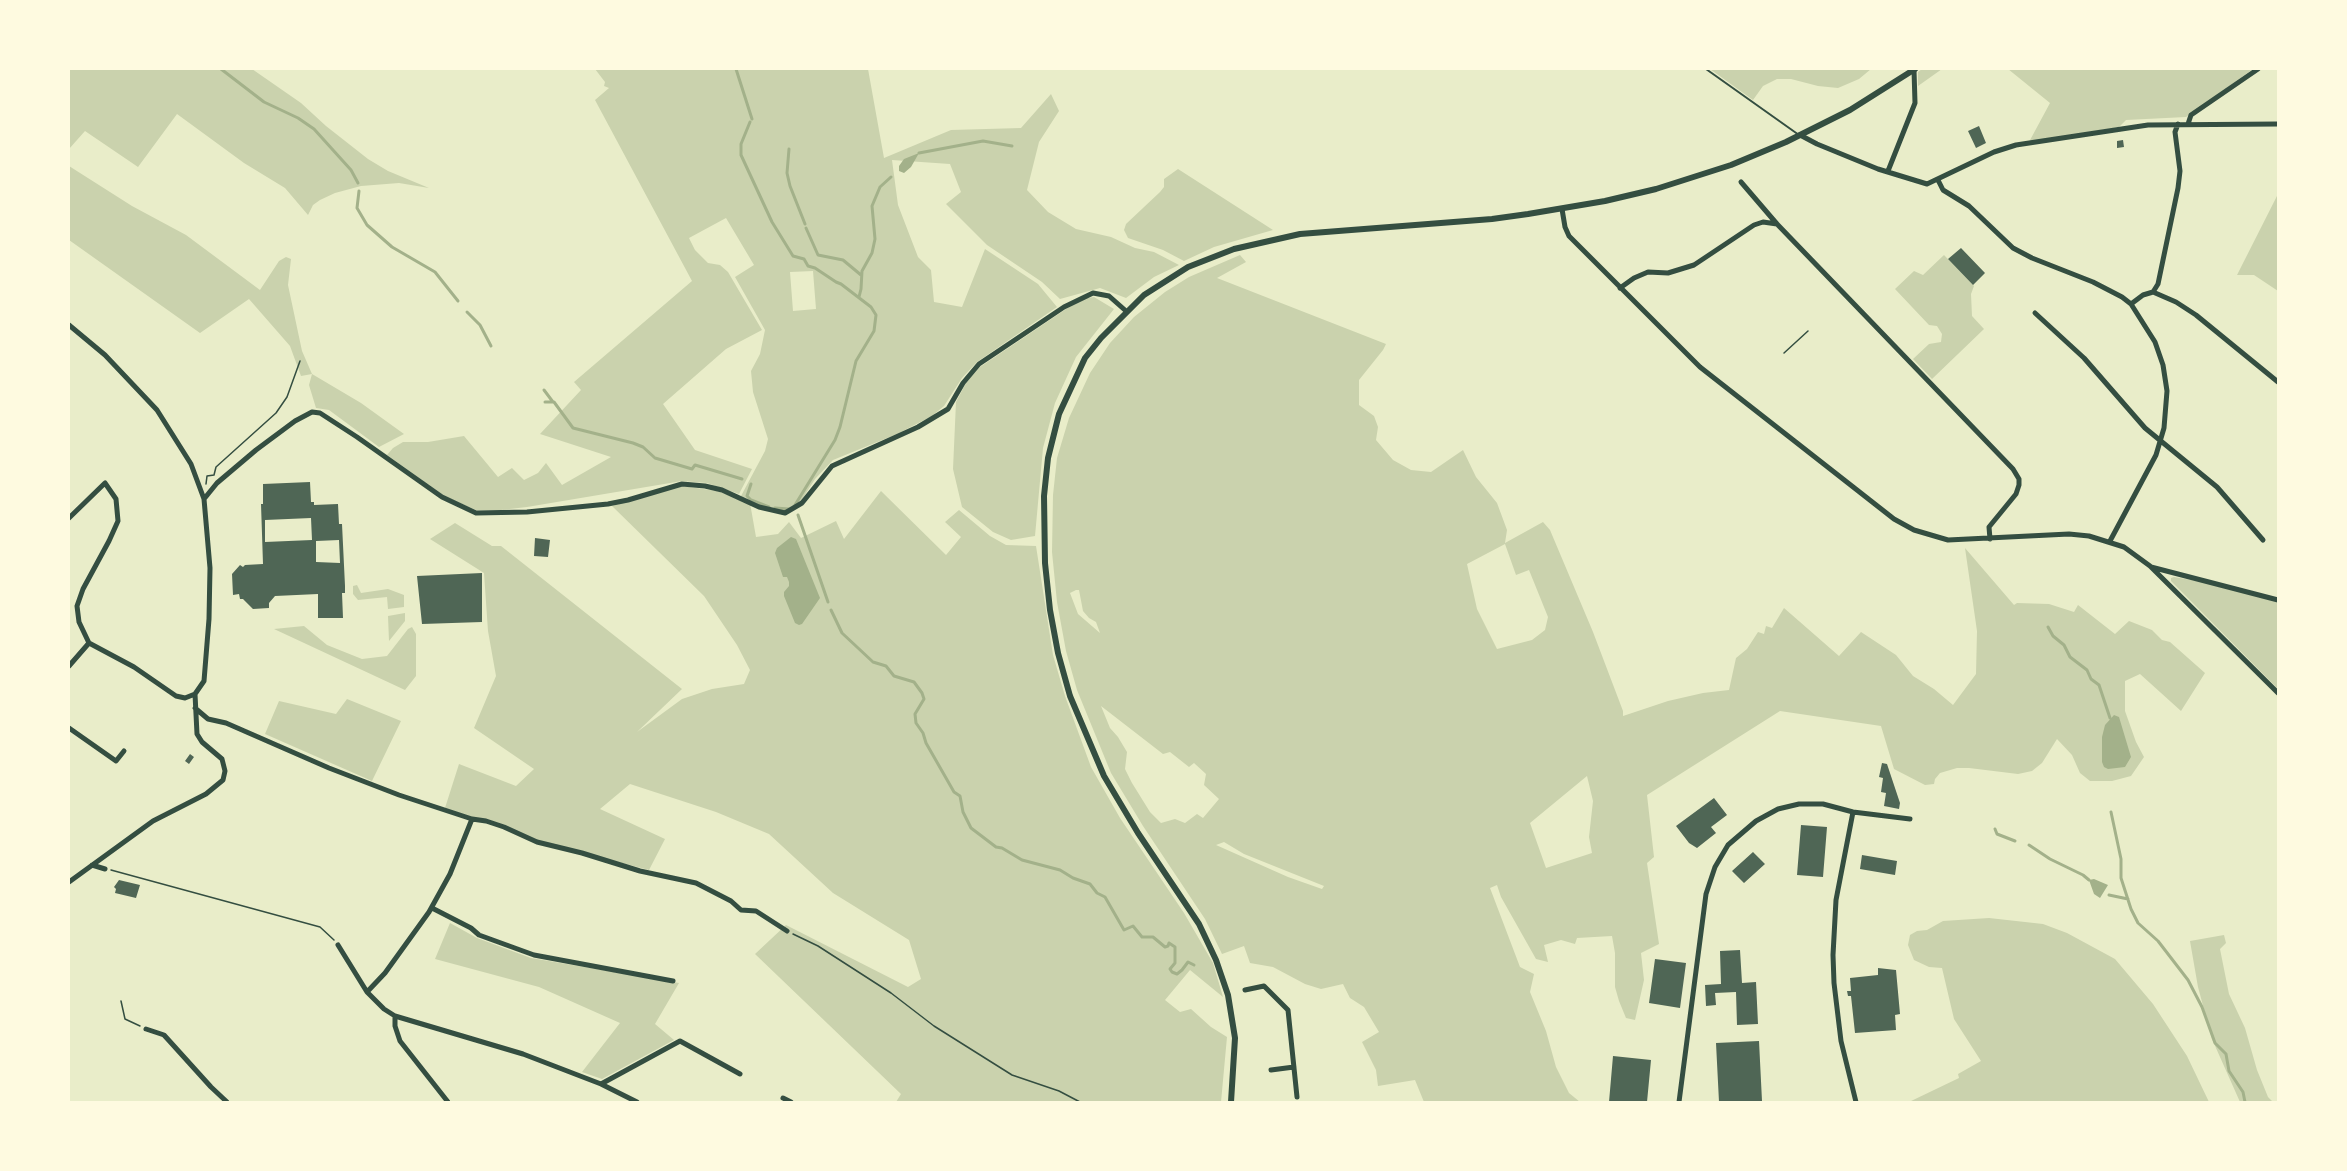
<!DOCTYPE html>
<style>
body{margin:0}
#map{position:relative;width:2347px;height:1171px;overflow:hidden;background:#e9edc9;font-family:Overpass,sans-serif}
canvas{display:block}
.frame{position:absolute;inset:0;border:70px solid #fefae0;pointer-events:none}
</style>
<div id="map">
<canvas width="2347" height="1171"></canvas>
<div class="frame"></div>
</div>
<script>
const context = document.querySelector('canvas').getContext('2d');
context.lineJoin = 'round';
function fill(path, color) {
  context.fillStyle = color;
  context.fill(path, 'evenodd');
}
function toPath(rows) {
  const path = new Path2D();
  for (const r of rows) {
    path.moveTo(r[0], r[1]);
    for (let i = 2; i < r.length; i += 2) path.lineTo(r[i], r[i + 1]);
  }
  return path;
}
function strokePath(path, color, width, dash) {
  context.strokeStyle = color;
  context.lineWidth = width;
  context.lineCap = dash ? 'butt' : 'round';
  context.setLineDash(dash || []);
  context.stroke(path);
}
const green = toPath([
 [69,69,252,69,301,103,326,126,368,159,388,171,429,188,399,183,361,186,335,193,320,200,313,205,308,215,285,188,244,163,177,114,138,167,85,131,69,149],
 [595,69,868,69,884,158,951,130,1021,128,1051,94,1059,111,1039,142,1027,190,1048,212,1076,229,1111,237,1135,248,1154,252,1179,265,1154,277,1126,298,1100,288,1060,299,1042,282,987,245,946,204,961,192,950,164,892,160,898,205,918,257,931,270,934,302,962,307,985,249,1038,284,1057,307,977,362,962,378,944,406,932,416,897,434,833,460,815,479,801,501,785,511,759,505,741,496,765,451,768,439,753,392,751,371,760,354,765,330,735,277,754,265,726,218,689,238,695,250,708,263,720,265,728,272,762,330,726,349,663,404,695,450,752,469,739,494,707,483,682,481,527,507,501,510,476,510,446,497,387,455,393,448,403,442,428,442,464,436,498,477,512,468,524,480,538,473,546,463,562,485,611,457,540,434,581,390,574,382,692,281,595,100,609,88,604,86,605,82],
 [813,271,816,309,793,311,790,272],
 [1710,69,1871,69,1859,79,1838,88,1818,86,1791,79,1777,79,1763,86,1753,100],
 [1922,69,1942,69,1918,86,1918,72],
 [2008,69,2253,69,2186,117,2126,120,2119,127,2029,142,2050,103],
 [69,166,132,206,186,235,260,290,279,261,286,257,291,259,288,285,302,351,312,374,361,403,404,434,379,447,329,410,316,408,309,385,312,374,301,376,290,346,249,299,200,333,69,240],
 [1178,169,1273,230,1214,247,1184,261,1163,250,1128,238,1124,230,1126,224,1160,192,1164,187,1164,179],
 [2278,194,2278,291,2254,275,2237,275],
 [1240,255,1246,262,1217,278,1386,344,1383,350,1359,380,1359,405,1374,416,1378,427,1376,440,1393,460,1411,470,1431,472,1463,450,1476,477,1497,503,1507,530,1505,543,1543,522,1550,530,1593,632,1623,711,1623,716,1668,701,1703,693,1729,690,1736,658,1747,649,1758,632,1764,634,1766,626,1772,628,1784,608,1839,656,1861,632,1896,655,1913,676,1934,689,1953,705,1976,674,1977,631,1965,548,2014,605,2017,603,2049,604,2074,612,2078,605,2115,634,2129,621,2152,630,2162,640,2170,642,2205,673,2181,711,2140,674,2125,681,2125,711,2136,742,2144,757,2131,776,2112,781,2090,781,2080,773,2072,755,2057,739,2042,763,2032,771,2018,774,1969,768,1957,768,1940,773,1935,779,1934,784,1925,785,1894,769,1881,726,1780,711,1647,795,1654,857,1647,863,1659,944,1641,953,1644,980,1635,1020,1626,1018,1619,1001,1615,987,1615,953,1612,936,1577,938,1575,944,1561,940,1544,945,1548,962,1536,959,1501,897,1497,885,1490,888,1520,967,1534,974,1530,992,1546,1031,1556,1067,1569,1093,1580,1102,1424,1102,1415,1080,1378,1086,1376,1070,1362,1042,1379,1032,1364,1007,1350,998,1343,984,1321,989,1305,984,1273,967,1250,963,1244,946,1222,954,1205,919,1143,826,1111,773,1077,690,1066,651,1057,602,1052,552,1053,495,1057,458,1069,418,1090,373,1110,343,1134,317,1165,292,1189,277],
 [1505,544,1516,575,1529,570,1548,617,1545,630,1532,640,1497,649,1477,609,1467,564],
 [1076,590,1079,590,1083,611,1089,618,1096,622,1100,633,1078,614,1070,593],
 [1101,706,1163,754,1170,752,1189,767,1194,763,1206,774,1204,785,1219,799,1203,818,1197,814,1185,823,1175,819,1161,823,1150,812,1132,783,1125,769,1127,752,1118,737,1110,728],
 [1587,776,1593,801,1589,837,1592,853,1546,868,1530,823],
 [1224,842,1244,854,1324,886,1322,889,1288,877,1216,845],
 [1944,255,1974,286,1971,294,1972,316,1984,329,1932,379,1913,359,1929,344,1941,342,1942,334,1937,326,1929,325,1895,289,1914,271,1923,275],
 [1094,297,1114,309,1076,357,1055,403,1043,448,1035,536,1011,540,993,532,962,507,953,469,956,402,966,383,980,367,1081,299],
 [682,486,717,491,750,503,756,537,778,534,789,522,801,538,836,521,844,539,881,491,946,555,961,537,945,522,959,510,990,536,1006,545,1036,546,1053,655,1065,696,1091,767,1120,818,1184,913,1213,963,1223,997,1190,970,1165,1000,1180,1012,1191,1009,1211,1027,1227,1037,1221,1102,896,1102,901,1094,755,954,786,925,908,987,921,979,909,940,833,893,769,834,716,812,630,784,600,809,665,839,649,870,537,841,445,808,459,764,516,786,534,769,474,728,496,676,488,631,484,573,430,539,455,523,492,546,501,546,682,689,637,732,682,699,712,689,744,684,750,670,737,645,704,596,612,506],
 [2174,577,2208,583,2278,602,2278,689,2171,581,2171,578],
 [357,585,361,593,388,589,404,595,404,607,388,609,387,597,358,600,353,594,353,586],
 [405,613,405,621,389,641,388,616],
 [304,626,327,645,362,659,387,656,408,629,412,627,416,634,416,676,405,690,274,629],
 [347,699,401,721,372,781,265,734,279,701,336,714],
 [1989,918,2043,924,2067,933,2115,959,2153,1004,2187,1056,2209,1102,1909,1102,1959,1078,1958,1074,1981,1061,1954,1019,1942,968,1929,967,1914,960,1908,945,1910,935,1917,931,1927,930,1943,921],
 [450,923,477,938,531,958,679,983,655,1024,674,1040,602,1079,582,1072,620,1023,539,987,435,959],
 [2224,935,2226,943,2220,949,2229,994,2245,1028,2257,1070,2268,1097,2273,1102,2240,1102,2212,1039,2198,987,2190,941]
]);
const water = toPath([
 [919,153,911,167,904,173,899,171,899,166,904,159],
 [791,537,796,539,820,598,802,624,799,625,795,623,784,596,784,592,789,586,789,582,787,577,783,577,775,553,777,548],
 [2114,715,2119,717,2131,757,2125,767,2108,769,2104,767,2102,762,2102,737,2105,725],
 [2094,879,2108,885,2100,898,2094,894,2089,880]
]);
const stream = toPath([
 [221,69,264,102,298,118,314,129,351,170,358,183],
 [736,69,752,119],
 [750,122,741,144,741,155,772,222,793,256,804,259,808,266,815,268,836,282,841,284,871,307,876,315,874,331,856,361,840,427,835,440,795,505],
 [789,149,787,173,790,186,805,224],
 [919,153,983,141,1012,146],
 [359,191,357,208,367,225,392,247,435,272,458,301],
 [806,228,818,255,843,260,861,275],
 [859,297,861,289,862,271,872,253,875,239,872,206,880,187,891,177],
 [467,312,480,325,491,346],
 [544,390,553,402],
 [545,402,554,402,573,428,633,443,643,447,655,458,692,469,695,465,742,479],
 [751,484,747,496,751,500,769,507],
 [775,508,789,509],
 [798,515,828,602],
 [831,610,842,633,873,662,886,666,894,676,914,682,922,693,924,699,915,714,916,723,923,733,926,743,954,792,960,796,963,812,971,828,996,847,1002,848,1022,860,1060,870,1073,878,1090,884,1097,893,1105,897,1124,930,1133,926,1142,937,1153,937,1165,947,1168,946,1169,943,1175,947,1175,963,1170,969,1172,972,1177,974,1182,970,1188,962,1194,965],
 [2048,627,2053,636,2064,645,2070,657,2087,670,2091,679,2099,685,2110,718],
 [2111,812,2121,859,2121,878,2131,909,2138,923,2158,941,2188,980,2202,1007,2215,1043,2226,1054,2229,1071,2243,1092,2245,1102],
 [1995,829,1997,834,2015,841],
 [2029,845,2050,859,2083,875,2089,880],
 [2109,895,2128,899]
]);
const building = toPath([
 [1979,126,1986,143,1976,148,1968,131],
 [2123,140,2124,147,2117,148,2117,141],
 [1961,248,1985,273,1973,285,1948,259],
 [310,482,311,502,314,502,314,505,338,504,339,524,342,524,345,586,345,593,342,593,343,618,318,618,318,594,275,596,269,603,269,608,253,609,243,599,240,599,239,594,233,595,232,574,240,565,243,567,245,565,263,564,261,504,263,504,263,484],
 [311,518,312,540,265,542,265,520],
 [339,540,340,563,316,562,316,541],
 [535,538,550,540,548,557,534,556],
 [482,573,482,622,422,624,417,576],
 [190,754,194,757,189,764,185,761],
 [1882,763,1887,764,1900,803,1899,809,1884,806,1886,793,1881,792,1883,778,1879,777],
 [1714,798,1727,815,1711,827,1716,833,1697,848,1689,843,1676,826],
 [1801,825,1827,827,1823,877,1797,875],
 [1753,852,1765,864,1744,883,1732,871],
 [1862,855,1897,861,1895,875,1860,869],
 [119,880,140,885,136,898,115,893,116,889,114,887],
 [1740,950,1742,983,1756,982,1758,1024,1737,1025,1736,992,1715,993,1716,1005,1706,1006,1705,985,1721,984,1720,951],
 [1655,959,1686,963,1680,1008,1649,1003],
 [1878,968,1896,970,1900,1014,1895,1015,1896,1030,1855,1033,1851,996,1848,996,1847,991,1851,991,1850,978,1878,975],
 [1759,1041,1762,1101,1719,1102,1716,1043],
 [1613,1056,1651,1060,1647,1102,1609,1102]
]);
const path = toPath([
 [1784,353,1808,331],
 [206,484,207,476,214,475,216,467,276,413,287,397,300,361],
 [111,870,320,927,334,940],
 [793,934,818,946,891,993,934,1026,1012,1075,1059,1091,1080,1102],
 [121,1001,125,1019,140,1026]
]);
const service = toPath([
 [1706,69,1799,135]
]);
const minor = toPath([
 [2188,124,2191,115,2258,69],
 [1800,135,1817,144,1878,169,1927,184,1994,152,2016,145,2148,125,2278,124],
 [1888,171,1915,103,1914,70],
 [1938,180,1943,190,1969,206,2013,248,2032,258,2093,282,2122,297,2131,304,2155,342,2163,365,2167,391,2164,428,2156,455,2110,541],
 [1741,182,1777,224],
 [1562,209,1565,227,1569,236,1700,367,1894,519,1914,530,1948,540,2069,534,2089,536,2124,547,2150,566,2278,693],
 [1620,288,1634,278,1648,272,1668,273,1694,265,1754,225,1763,222,1777,224,2013,469,2019,479,2019,485,2016,494,1989,527,1990,539],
 [2153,292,2176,302,2196,315,2278,382],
 [2131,304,2143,295,2153,292,2158,284,2178,188,2180,171,2175,132,2178,124],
 [2035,313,2084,358,2145,428,2217,487,2263,540],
 [69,325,105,355,157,410,191,464,204,499,210,568,209,619,204,681,195,694,185,698,176,696,134,667,89,643,79,622,77,606,83,589,109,541,118,521,116,499,105,483,69,518],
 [204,499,217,483,256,450,295,421,312,412,320,413,357,437,442,497,476,513,527,512,608,504,628,500,682,484,705,486,722,490,759,507,785,513,802,503,832,466,918,427,948,409,963,383,979,364,1064,307,1093,293,1109,296,1126,311],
 [2151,567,2278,600],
 [69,666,89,643],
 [195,708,208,719,226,723,329,768,399,795,472,819,486,821,504,827,537,842,582,853,640,871,696,883,731,901,741,910,756,911,787,931],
 [69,728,116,761,124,751],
 [1853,812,1836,900,1833,955,1834,983,1841,1041,1856,1102],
 [92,865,105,869],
 [69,882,153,821,206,794,223,780,225,771,222,759,202,742,197,734,195,694],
 [432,908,471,928,479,935,534,955,673,981],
 [338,945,367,992,384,1009,395,1016,395,1026,400,1041,448,1102],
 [1245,990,1264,986,1288,1010,1297,1097],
 [367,992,385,973,429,912,450,874,472,819],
 [395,1016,523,1054,601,1084,637,1102],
 [146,1029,164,1035,211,1087,227,1102],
 [1271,1070,1294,1067],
 [601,1084,680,1041,740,1074],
 [783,1098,791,1102],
 [1679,1102,1706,894,1715,867,1728,845,1756,821,1778,809,1799,804,1823,804,1853,812,1910,819]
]);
const tertiary = toPath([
 [1231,1102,1235,1038,1228,995,1216,960,1199,924,1138,833,1104,776,1070,696,1058,653,1050,610,1045,563,1044,496,1048,458,1059,414,1085,358,1101,338,1144,295,1188,267,1234,249,1300,234,1492,219,1528,214,1605,201,1656,189,1731,165,1786,142,1850,110,1915,69]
]);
fill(green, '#cad2ad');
fill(water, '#a3b18a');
strokePath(stream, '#a3b18a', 3);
fill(building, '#4f6655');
strokePath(path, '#344e41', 1.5);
strokePath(service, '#344e41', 2);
strokePath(minor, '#344e41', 5);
strokePath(tertiary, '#344e41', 6);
</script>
